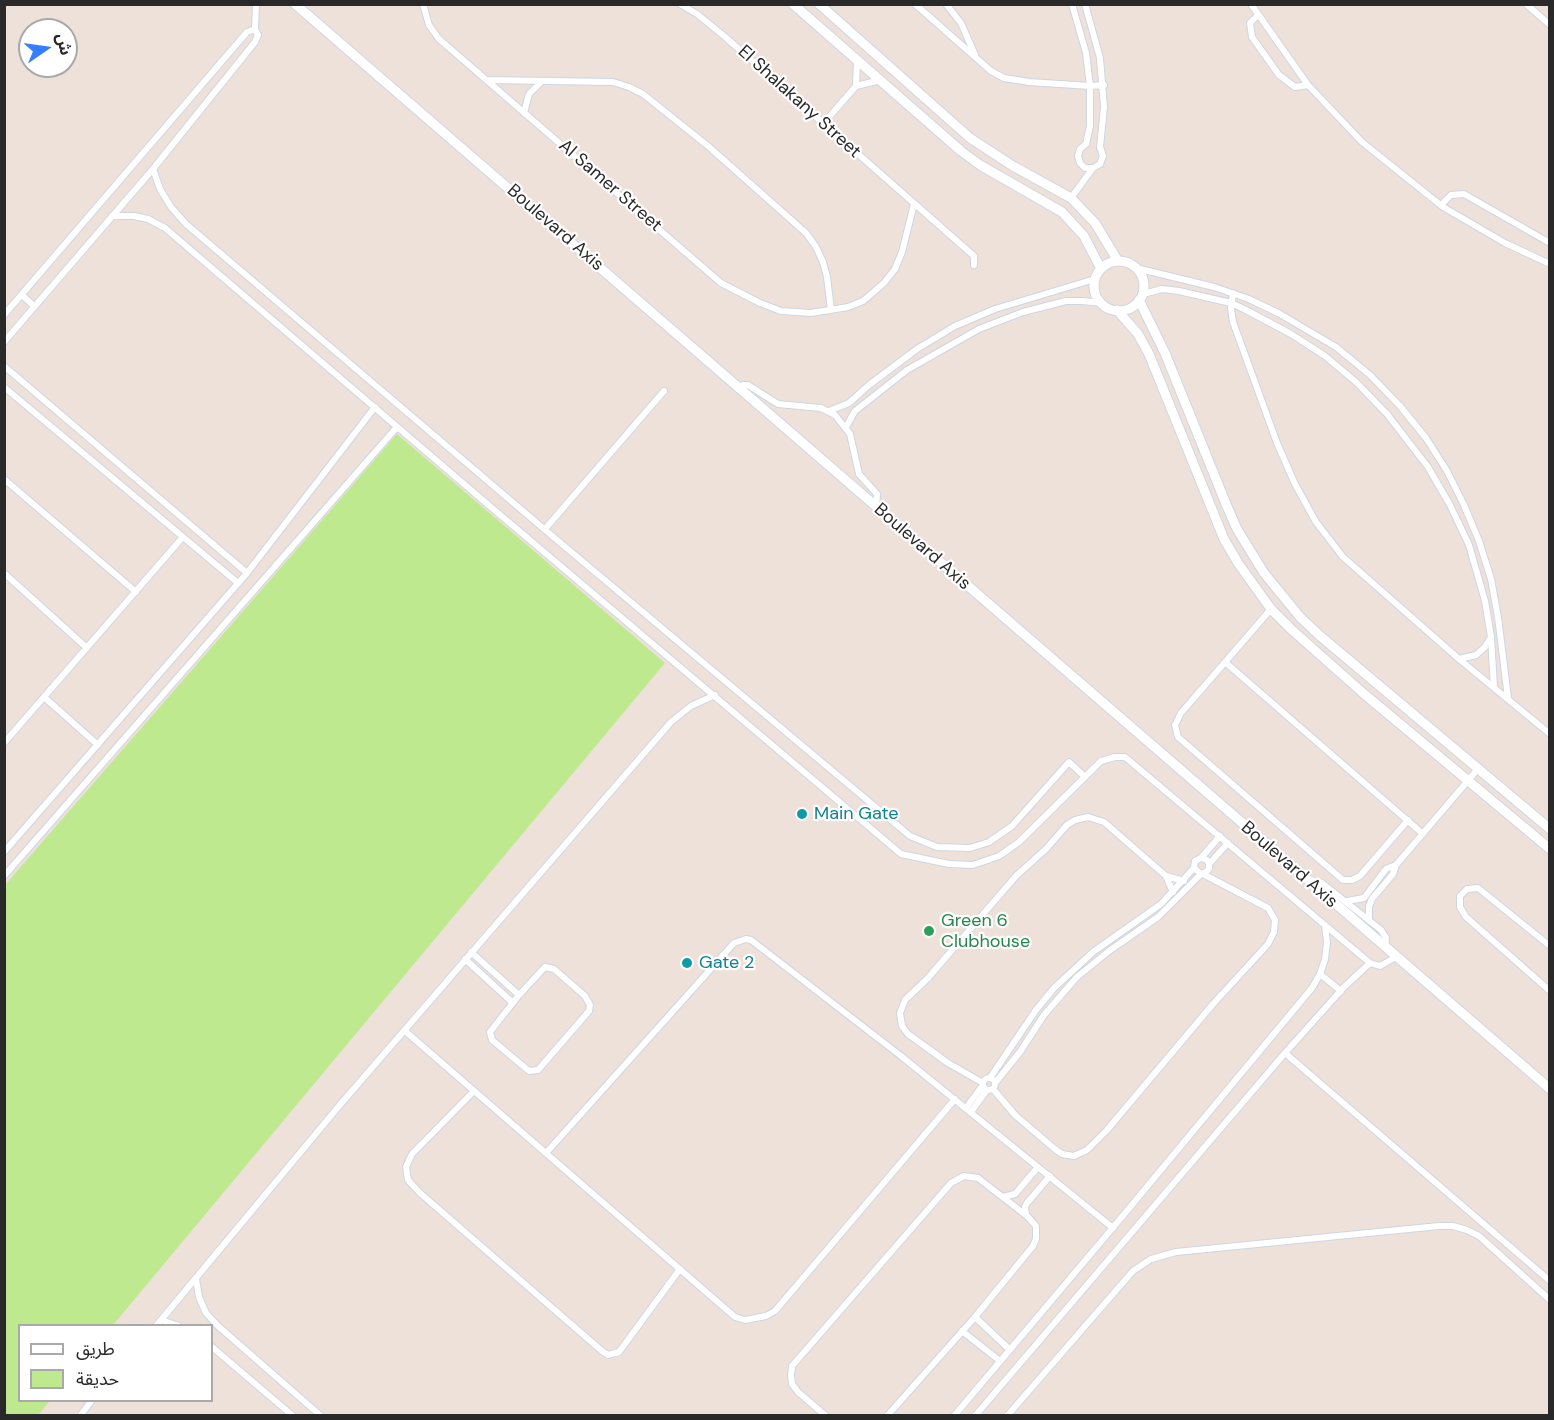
<!DOCTYPE html>
<meta charset="utf-8">
<style>
body{margin:0}
#map{position:relative;width:1554px;height:1420px;overflow:hidden;background:#ede1d9;font-family:"DM Sans","Noto Sans Arabic",sans-serif}
canvas{display:block}
.frame{position:absolute;inset:0;border:6px solid #292929;pointer-events:none}
.legend{position:absolute;left:18px;top:1324px;width:195px;height:78px;box-sizing:border-box;background:#fff;border:2px solid #a9a9a9;margin:0;padding:8px 10px;list-style:none;font-size:18px;color:#292929}
.legend li{display:flex;align-items:center;gap:12px;height:30px}
.legend b{width:30px;border:2px solid #a9a9a9}
.north{position:absolute;left:18px;top:18px;width:60px;height:60px;box-sizing:border-box;background:#fff;border:2px solid #a9a9a9;border-radius:50%;rotate:77deg;font-size:16px;font-weight:700;line-height:24px;text-align:center;color:#292929}
.north::after{content:'';display:block;margin:auto;width:21px;height:27px;background:#347eff;clip-path:polygon(50% 0,100% 100%,50% 72%,0 100%)}
</style>
<div id="map">
<canvas width="1554" height="1420"></canvas>
<div class="frame"></div>
<ul class="legend">
<li><b style="height:8px;background:#fff"></b>طريق</li>
<li><b style="height:16px;background:#bee98f"></b>حديقة</li>
</ul>
<div class="north">ش</div>
</div>
<script>
const context = document.querySelector('canvas').getContext('2d');
context.lineJoin = 'round';
function fill(path, color) {
  context.fillStyle = color;
  context.fill(path, 'evenodd');
}
function toPath(rows) {
  const path = new Path2D();
  for (const r of rows) {
    if (r.length === 3) {
      path.moveTo(r[0] + r[2], r[1]);
      path.arc(r[0], r[1], r[2], 0, 2 * Math.PI);
      continue;
    }
    path.moveTo(r[0], r[1]);
    for (let i = 2; i < r.length; i += 2) path.lineTo(r[i], r[i + 1]);
  }
  return path;
}
function strokePath(path, color, width, dash) {
  context.strokeStyle = color;
  context.lineWidth = width;
  context.lineCap = dash ? 'butt' : 'round';
  context.setLineDash(dash || []);
  context.stroke(path);
}
function write(font, color, halo, rows, align = 'center') {
  context.font = font + ' "DM Sans",sans-serif';
  context.lineWidth = 4.5;
  context.setLineDash([]);
  context.textBaseline = 'middle';
  context.strokeStyle = halo;
  context.fillStyle = color;
  for (const [text, x, y, turn = 0] of rows) {
    context.save();
    context.translate(x, y);
    context.rotate((+turn || 0) * Math.PI / 180);
    context.textAlign = isNaN(turn) ? turn : align;
    if (halo) context.strokeText(text, 0, 0);
    context.fillText(text, 0, 0);
    context.restore();
  }
}
const green = toPath([
 [397,434,665,663,113,1325,20,1326,20,1400,50,1401,38,1415,5,1415,5,885]
]);
const street = toPath([
 [423,4,429,25,439,39,721,283,760,303,781,311,811,313,848,307,863,301,884,283,895,269,902,252,914,204],
 [680,4,697,14,724,36,974,256,974,265],
 [915,4,991,71,1004,78,1029,82,1090,86,1104,85],
 [946,4,961,23,975,55],
 [1072,4,1086,53,1090,86,1090,126,1086,144,1080,149,1078,156,1080,163,1085,168,1093,168],
 [1251,4,1308,85,1362,142,1443,207,1505,243,1550,264],
 [1526,4,1550,25],
 [1257,16,1250,23,1252,37,1279,75,1295,87,1308,85],
 [487,80,613,82,629,87,643,94,708,146,806,233,816,247,823,262,827,277,831,310],
 [856,86,857,60],
 [524,113,529,94,542,81],
 [823,124,856,86,881,80],
 [153,169,160,189,171,207,186,224,557,540,910,836,937,847,970,848,989,842,1012,826,1069,762,1085,777],
 [1071,198,1093,168,1100,164,1103,156,1100,147,1104,107,1100,58,1085,4],
 [1441,205,1451,195,1464,194,1550,243],
 [112,216,134,216,148,219,165,228,492,508,901,854,949,864,973,865,999,856,1019,842,1101,761,1115,757,1125,757,1370,963,1380,966,1396,957],
 [1136,268,1214,287,1249,299,1280,314,1336,347,1370,375,1400,406,1426,438,1447,471,1464,505,1479,541,1491,579,1498,617,1508,698],
 [1233,293,1231,309,1233,322,1277,443,1295,484,1316,522,1343,557,1459,659,1550,734],
 [1143,294,1162,289,1179,291,1231,303,1244,309,1291,334,1325,356,1356,382,1387,414,1428,467,1450,505,1469,545,1485,601,1491,637,1494,687],
 [22,295,34,306],
 [4,315,247,32,255,29],
 [4,342,153,169,255,42,258,35,255,29,256,4],
 [4,366,247,573],
 [4,387,238,583],
 [738,389,743,385,748,385,778,404,821,408,835,415,850,434,859,474,877,494,876,507],
 [829,411,849,403,869,385,917,349,955,326,995,309,1095,279],
 [846,427,855,411,907,370,979,329,1023,312,1066,301,1082,301,1102,303],
 [4,479,136,592],
 [545,529,664,391],
 [4,573,87,648],
 [1271,609,1181,713,1175,725,1178,737,1343,880,1352,880,1360,876,1408,820],
 [1459,659,1476,655,1485,647,1491,637],
 [1225,662,1423,834],
 [44,697,98,745],
 [4,743,182,538],
 [4,852,247,573,375,407],
 [1201,858,1220,836],
 [1209,864,1207,860,1201,858,1195,861,1194,868,1201,874,1206,872,1209,869,1209,864,1228,843],
 [4,876,397,427],
 [1166,876,1173,892],
 [1307,879,1322,883,1381,930,1386,938,1385,947],
 [1347,901,1364,898,1386,869,1396,865],
 [1369,920,1369,906,1372,899,1393,874,1396,865,1477,770],
 [1550,946,1478,888,1467,889,1460,896,1460,907,1466,917,1550,991],
 [471,952,519,995],
 [465,959,513,1003],
 [545,967,554,969,585,996,590,1005,589,1011,538,1070,529,1071,492,1040,490,1032,519,995,545,967],
 [1320,974,1341,991],
 [405,1031,735,1317,745,1320,766,1316,775,1311,955,1099],
 [1285,1053,1550,1281],
 [990,1078,1036,1010,1054,988,1093,952,1161,904,1194,868],
 [989,1084,6],
 [983,1083,948,1063,908,1034,902,1026,900,1013,905,1000,928,978,1016,876,1046,849,1067,825,1075,820,1088,817,1104,822,1166,876,1184,881],
 [995,1083,1020,1052,1044,1015,1077,977,1109,951,1158,917,1201,874],
 [993,1089,1015,1115,1056,1150,1062,1154,1074,1156,1087,1150,1107,1130,1213,1004,1268,944,1274,932,1275,920,1268,908,1203,874],
 [474,1091,412,1154,406,1167,408,1180,420,1193,602,1351,608,1355,619,1352,680,1269],
 [966,1108,983,1085],
 [971,1112,987,1090],
 [546,1153,734,943,746,939,751,940,901,1056,1113,1228],
 [1003,1197,1015,1194,1038,1167],
 [1026,1215,1025,1207,1027,1203,1050,1176],
 [196,1279,199,1297,206,1313,218,1326,321,1416],
 [975,1317,1009,1349],
 [161,1320,179,1326],
 [156,1326,339,1106,671,722,691,706,715,695],
 [962,1331,1000,1361],
 [212,1347,293,1416],
 [80,1416,92,1400],
 [826,1416,798,1392,792,1384,791,1375,792,1366,951,1183,964,1176,978,1178,1027,1216,1036,1226,1036,1239,1033,1246,975,1317,887,1416],
 [954,1416,1121,1218,1312,988,1320,974,1325,959,1327,942,1325,925],
 [975,1416,1285,1053,1344,987,1370,963],
 [1007,1416,1133,1271,1151,1259,1176,1252,1439,1226,1453,1226,1467,1230,1479,1236,1550,1300]
]);
const secondary = toPath([
 [295,4,1550,1089],
 [793,4,961,151,980,165,1062,212,1084,236,1101,269],
 [819,4,970,138,1013,166,1071,198,1095,223,1118,261],
 [1119,286,25],
 [1139,300,1165,353,1226,504,1237,529,1264,573,1300,617,1319,635,1550,829],
 [1117,310,1138,334,1149,354,1224,539,1238,563,1271,609,1292,630,1363,693,1550,849]
]);
const markers = [
 [802,814,6,"#0f9aa8"],
 [929,931,6,"#2e9e5b"],
 [687,963,6,"#0f9aa8"]
];
const streetNames = [
 ["El Shalakany Street",799,102,42],
 ["Al Samer Street",610,186,41],
 ["Boulevard Axis",555,228,41],
 ["Boulevard Axis",922,547,41],
 ["Boulevard Axis",1289,865,41]
];
const cultureNames = [
 ["Main Gate",814,814],
 ["Gate 2",699,963]
];
const leisureNames = [
 ["Green 6",941,921],
 ["Clubhouse",941,942]
];
fill(green, '#bee98f');
strokePath(street, '#ced6e4', 8);
strokePath(secondary, '#ced6e4', 11);
strokePath(street, '#fff', 6);
strokePath(secondary, '#fff', 9);
for (const [x, y, r, color] of markers) {
  const dot = new Path2D();
  dot.arc(x, y, r, 0, 2 * Math.PI);
  context.fillStyle = color;
  context.fill(dot);
  strokePath(dot, '#fff', 2);
}
write('18px', '#292929', '#fff', streetNames);
write('18px', '#0d838f', '#fff', cultureNames, 'left');
write('18px', '#27864d', '#fff', leisureNames, 'left');
</script>
